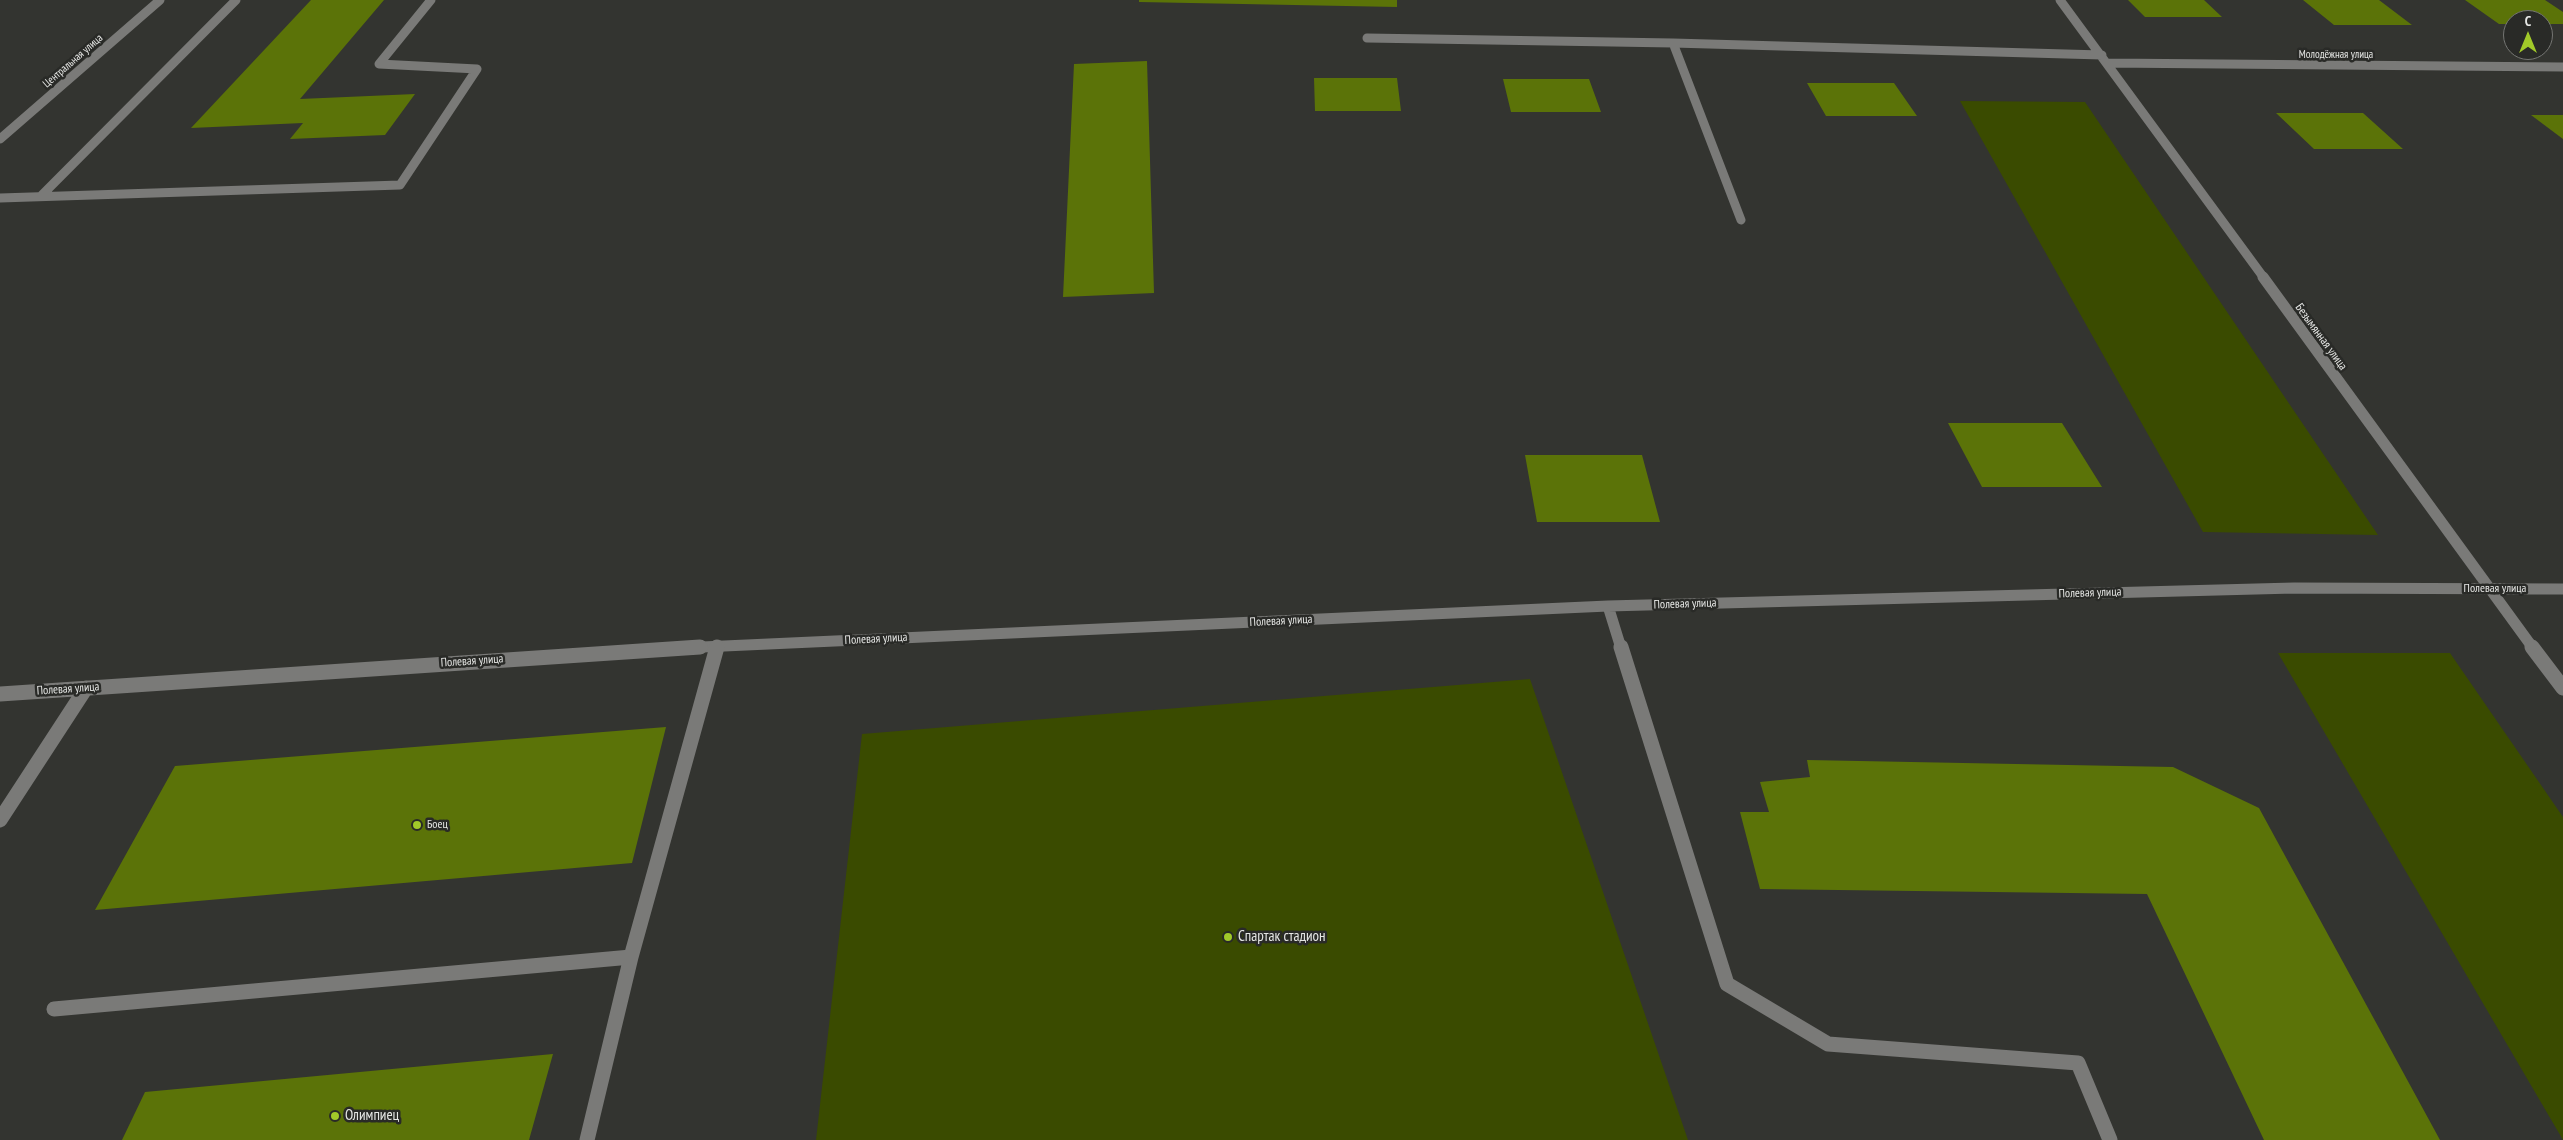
<!DOCTYPE html>
<meta charset="utf-8">
<style>
body{margin:0}
#map{position:relative;width:2563px;height:1140px;overflow:hidden;background:#333430;font-family:"PT Sans Narrow",sans-serif}
canvas{display:block}
.north{position:absolute;left:2503px;top:10px;width:50px;height:50px;box-sizing:border-box;background:#292a27;border:1px solid #757673;border-radius:50%;rotate:0deg;font-size:14px;font-weight:700;line-height:20px;text-align:center;color:#e6e7e5}
.north::after{content:'';display:block;margin:auto;width:18px;height:22px;background:#a1c929;clip-path:polygon(50% 0,100% 100%,50% 72%,0 100%)}
</style>
<div id="map">
<canvas width="2563" height="1140"></canvas>
<div class="north">С</div>
</div>
<script>
const context = document.querySelector('canvas').getContext('2d');
context.lineJoin = 'round';
function fill(path, color) {
  context.fillStyle = color;
  context.fill(path, 'evenodd');
}
function toPath(rows) {
  const path = new Path2D();
  for (const r of rows) {
    path.moveTo(r[0], r[1]);
    for (let i = 2; i < r.length; i += 2) path.lineTo(r[i], r[i + 1]);
  }
  return path;
}
function strokePath(path, color, width, dash) {
  context.strokeStyle = color;
  context.lineWidth = width;
  context.lineCap = dash ? 'butt' : 'round';
  context.setLineDash(dash || []);
  context.stroke(path);
}
function write(font, color, halo, rows, align = 'center') {
  context.font = font + ' "PT Sans Narrow",sans-serif';
  context.lineWidth = 5;
  context.setLineDash([]);
  context.textBaseline = 'middle';
  context.strokeStyle = halo;
  context.fillStyle = color;
  for (const [text, x, y, turn = 0] of rows) {
    context.save();
    context.translate(x, y);
    context.rotate((+turn || 0) * Math.PI / 180);
    context.textAlign = isNaN(turn) ? turn : align;
    if (halo) context.strokeText(text, 0, 0);
    context.fillText(text, 0, 0);
    context.restore();
  }
}
const green = toPath([
 [1960,101,2085,102,2378,535,2203,532],
 [2278,653,2450,653,2563,817,2563,1140],
 [1530,679,1688,1140,816,1140,862,734]
]);
const building = toPath([
 [311,0,384,0,300,99,415,94,385,135,290,139,303,123,191,128],
 [1139,0,1397,0,1397,7,1139,2],
 [2128,0,2204,0,2222,17,2145,17],
 [2303,0,2379,0,2412,25,2334,25],
 [2465,0,2545,0,2563,12,2563,24,2543,24,2543,20,2513,20,2513,24,2499,24],
 [1147,61,1154,293,1063,297,1074,64],
 [1314,78,1397,78,1401,111,1315,111],
 [1503,79,1589,79,1601,112,1511,112],
 [1807,83,1894,83,1917,116,1826,116],
 [2276,113,2363,113,2403,149,2314,149],
 [2531,115,2563,115,2563,139],
 [1948,423,2062,423,2102,487,1982,487],
 [1525,455,1642,455,1660,522,1537,522],
 [666,727,632,863,95,910,175,766],
 [1807,760,2173,767,2259,808,2440,1140,2264,1140,2147,894,1760,889,1740,812,1769,812,1760,782,1810,777],
 [553,1054,529,1140,122,1140,145,1092]
]);
const minorFar2 = toPath([
 [2060,0,2264,278],
 [1367,38,1673,43,2102,55],
 [1673,43,1741,220],
 [2108,63,2563,67],
 [0,139,160,0],
 [42,195,236,0],
 [0,198,400,185,477,69,379,64,431,0]
]);
const minorFar1 = toPath([
 [2263,277,2533,648],
 [1608,606,1621,648],
 [680,648,1608,606,2294,588,2563,589],
 [716,648,717,646]
]);
const minor = toPath([
 [1621,647,1727,984,1828,1044,2078,1063,2110,1140],
 [2532,647,2563,688],
 [0,694,700,647],
 [0,820,86,688],
 [54,1009,631,957],
 [587,1140,631,957,717,647]
]);
const markers = [
 [417,825,5,"#a1c929"],
 [1228,937,5,"#a1c929"],
 [335,1116,5,"#a1c929"]
];
const farStreetnames = [
 ["Молодёжная улица",2336,55],
 ["Центральная улица",73,61,-41]
];
const streetNames = [
 ["Безымянная улица",2321,337,54],
 ["Полевая улица",2495,589],
 ["Полевая улица",2090,593,-2],
 ["Полевая улица",1685,604,-2],
 ["Полевая улица",1281,621,-3],
 ["Полевая улица",876,639,-3],
 ["Полевая улица",472,661,-4],
 ["Полевая улица",68,689,-4]
];
const poiNames = [
 ["Боец",427,825]
];
const nearPoinames = [
 ["Спартак стадион",1238,937],
 ["Олимпиец",345,1116]
];
fill(green, '#3a4b00');
fill(building, '#5b7308');
strokePath(minorFar2, '#7a7a78', 9);
strokePath(minorFar1, '#7a7a78', 11);
strokePath(minor, '#7a7a78', 15);
for (const [x, y, r, color] of markers) {
  const dot = new Path2D();
  dot.arc(x, y, r, 0, 2 * Math.PI);
  context.fillStyle = color;
  context.fill(dot);
  strokePath(dot, '#292a27', 2);
}
write('11px', '#e6e7e5', '#292a27', farStreetnames);
write('12px', '#e6e7e5', '#292a27', streetNames);
write('12px', '#e6e7e5', '#292a27', poiNames, 'left');
write('15px', '#e6e7e5', '#292a27', nearPoinames, 'left');
</script>
